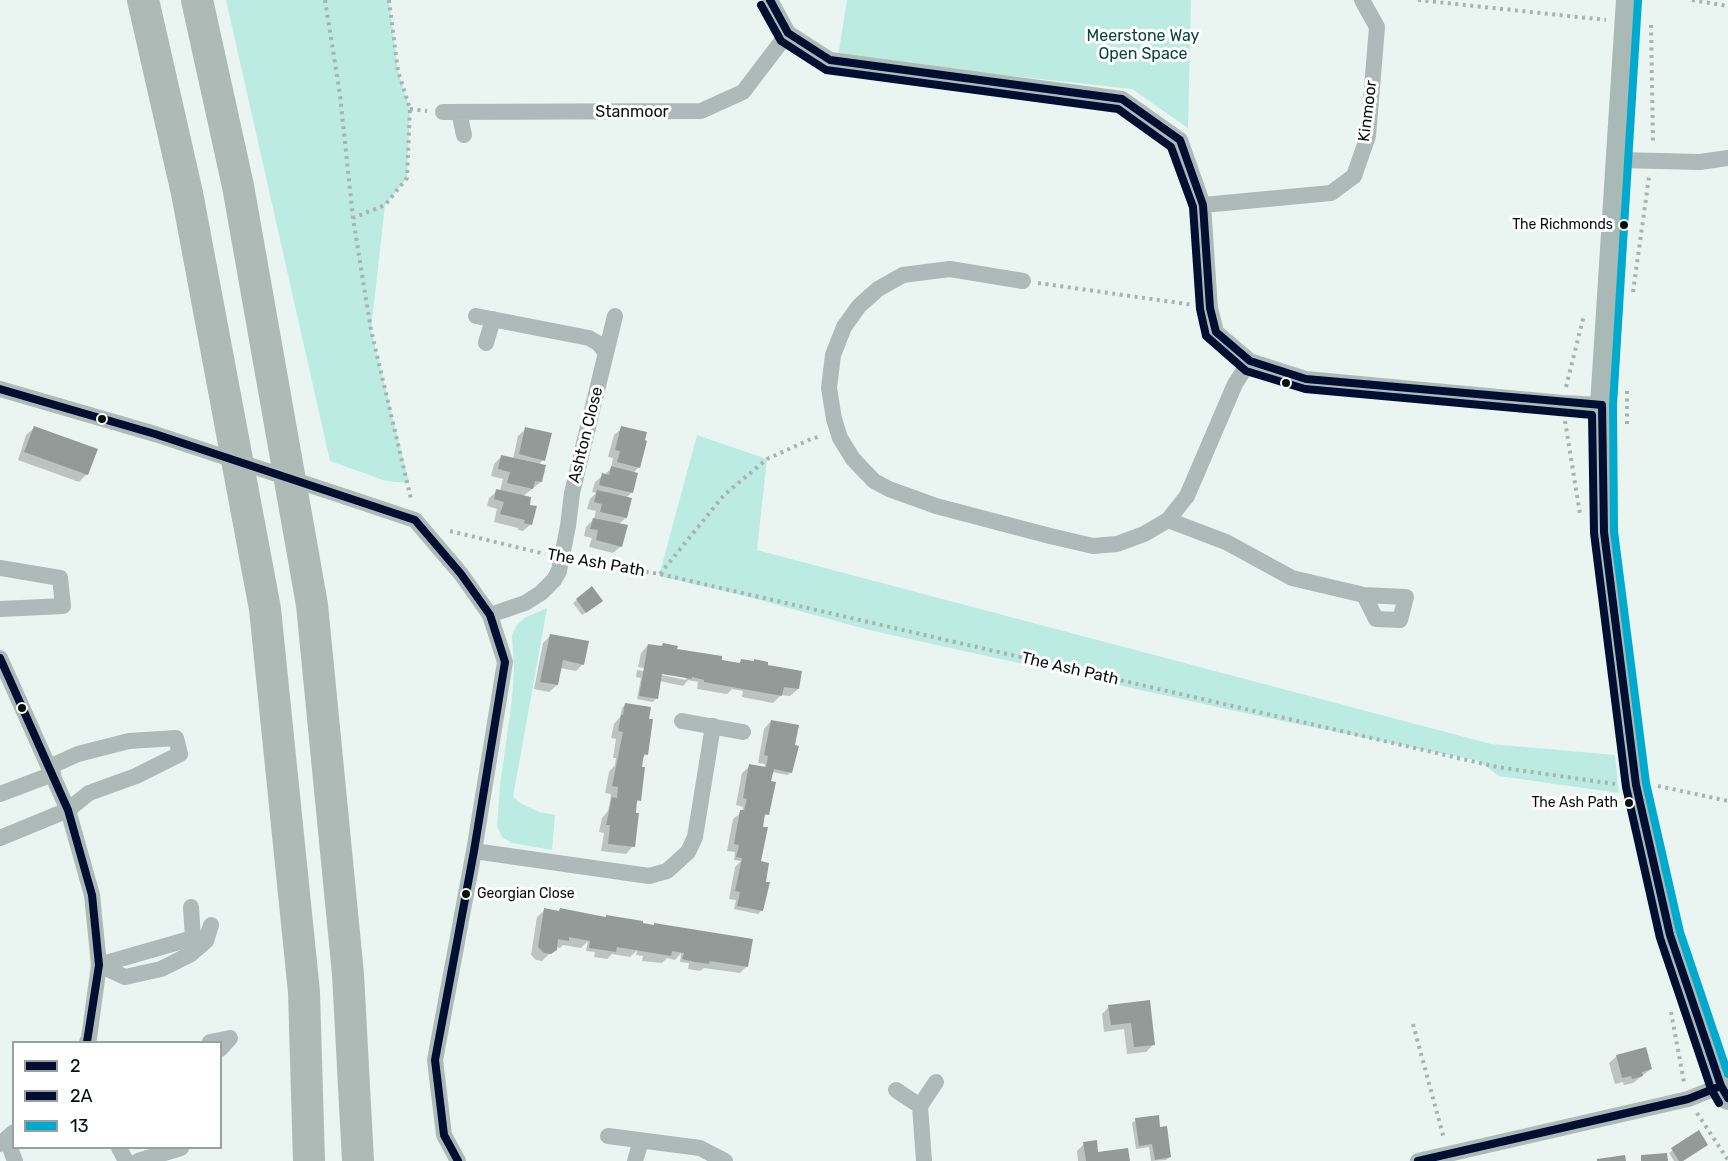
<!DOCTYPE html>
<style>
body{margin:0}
#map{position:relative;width:1728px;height:1161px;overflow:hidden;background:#eaf5f2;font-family:Rubik,sans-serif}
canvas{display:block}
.legend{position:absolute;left:12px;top:1041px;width:210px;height:108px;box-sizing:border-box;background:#fff;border:2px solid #9c9f9f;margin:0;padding:8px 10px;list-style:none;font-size:18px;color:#08100e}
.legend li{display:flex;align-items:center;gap:12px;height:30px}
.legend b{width:30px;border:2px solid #9c9f9f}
</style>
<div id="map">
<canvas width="1728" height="1161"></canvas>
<ul class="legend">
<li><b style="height:8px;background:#000e31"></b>2</li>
<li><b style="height:8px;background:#000e31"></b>2A</li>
<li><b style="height:8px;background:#00a9ce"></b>13</li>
</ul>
</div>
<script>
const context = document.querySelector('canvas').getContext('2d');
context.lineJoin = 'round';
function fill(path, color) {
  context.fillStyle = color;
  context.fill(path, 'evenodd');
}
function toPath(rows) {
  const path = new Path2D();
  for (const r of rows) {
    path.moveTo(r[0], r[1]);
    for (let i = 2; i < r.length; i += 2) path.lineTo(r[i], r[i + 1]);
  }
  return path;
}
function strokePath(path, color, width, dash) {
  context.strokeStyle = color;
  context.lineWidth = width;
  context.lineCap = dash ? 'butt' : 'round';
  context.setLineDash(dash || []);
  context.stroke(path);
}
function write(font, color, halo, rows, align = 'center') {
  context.font = font + ' Rubik,sans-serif';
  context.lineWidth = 6;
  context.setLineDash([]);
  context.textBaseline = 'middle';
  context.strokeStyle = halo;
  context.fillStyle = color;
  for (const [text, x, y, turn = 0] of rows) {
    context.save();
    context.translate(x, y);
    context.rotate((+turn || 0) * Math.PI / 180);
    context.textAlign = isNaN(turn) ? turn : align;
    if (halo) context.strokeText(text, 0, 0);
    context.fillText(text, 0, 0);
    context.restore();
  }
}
const green = toPath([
 [226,0,389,0,398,71,410,109,407,178,385,205,371,330,409,483,386,481,330,461],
 [847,0,1191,0,1188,128,1132,89,838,57],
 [697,435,767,459,757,550,1491,744,1615,755,1619,793,1499,776,1479,761,1263,717,869,630,749,597,659,576],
 [547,608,513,797,520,803,539,812,555,815,552,850,512,843,502,837,497,826,500,785,512,700,514,670,512,635,517,625,524,618]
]);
const shadow = toPath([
 [34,428,87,474,79,482,18,460,26,435],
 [622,428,639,467,633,473,632,492,626,498,626,518,619,524,621,546,613,553,589,547,592,538,584,536,586,527,594,519,596,511,587,509,590,499,596,493,592,492,595,482,611,469,613,458,608,457,614,435],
 [526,429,543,460,538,465,541,482,523,496,531,524,523,531,518,530,518,528,494,522,497,509,487,506,489,498,497,491,500,491,503,479,491,476,494,464,501,457,513,459,518,436],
 [592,589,598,604,582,615,573,603],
 [550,636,583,664,576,671,560,668,557,685,549,692,534,689,543,643],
 [663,644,675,650,720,661,738,665,741,661,766,667,798,689,790,696,781,695,773,703,742,697,743,691,732,689,727,694,697,689,698,682,688,680,683,686,659,681,656,698,653,702,637,699,641,678,636,677,637,670,686,680,686,677,638,667,641,653,648,645,660,647],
 [625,705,646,754,642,759,639,800,635,804,633,846,626,854,601,851,604,833,599,832,602,818,608,811,610,801,611,794,605,793,609,772,615,765,616,758,613,758,616,739,611,738,614,724,620,717,622,708],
 [771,721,791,772,787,775,772,772,768,814,763,817,759,863,762,910,758,914,734,909,736,900,729,899,735,867,741,861,734,860,735,852,727,851,733,819,742,812,743,807,736,805,742,773,750,766,764,769,765,764,758,763,764,729],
 [545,910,653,926,654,925,747,966,740,973,704,968,700,971,688,969,689,963,680,962,681,953,675,960,667,958,662,963,642,961,643,956,636,955,637,950,630,957,612,954,607,959,594,957,595,952,586,951,588,941,581,948,563,945,560,948,556,947,542,961,536,960,531,955,537,917],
 [1149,1002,1154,1044,1146,1052,1127,1054,1124,1029,1104,1032,1102,1014,1109,1007],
 [1617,1056,1651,1069,1633,1083,1624,1085,1623,1082,1615,1084,1609,1063],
 [1136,1120,1159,1129,1170,1157,1166,1160,1151,1161,1149,1147,1136,1149,1132,1123],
 [1698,1132,1683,1161,1674,1161,1669,1153],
 [1084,1144,1097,1153,1128,1161,1078,1161,1077,1151]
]);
const building = toPath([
 [34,426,98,449,88,475,24,452],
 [621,426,647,432,645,440,647,441,640,468,617,462,620,451,615,450],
 [525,427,552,433,545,461,519,454],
 [501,455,546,465,542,482,535,481,533,489,507,483,510,472,498,469],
 [611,466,638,473,633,493,599,485,602,473,609,475],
 [496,489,531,497,530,505,537,506,532,525,524,523,525,520,500,514,504,502,494,499],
 [597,490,632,498,627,518,600,512,602,504,594,502],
 [593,518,628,525,622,547,596,540,598,530,590,529],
 [592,586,603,601,586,613,576,599],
 [550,634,589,641,584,665,563,660,558,685,540,682],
 [663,643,678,646,677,649,722,656,722,660,740,663,741,659,754,661,754,659,768,662,768,665,802,671,799,689,784,687,782,696,704,682,704,680,692,677,692,679,662,674,658,699,639,696,648,644,662,646],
 [625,703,651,707,649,719,653,719,648,755,644,754,642,767,645,767,641,801,637,800,636,813,639,813,635,847,608,844,610,825,606,825,612,797,617,798,618,787,612,786,623,732,618,731,621,715,623,715],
 [771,720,799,725,795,745,799,746,792,773,774,769,771,781,776,782,769,815,765,814,763,827,768,827,761,861,769,863,766,882,770,882,763,911,737,906,740,892,735,891,742,858,736,857,739,845,734,844,740,810,744,810,747,799,743,798,749,764,766,767,768,756,764,755],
 [544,908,559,911,560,908,595,915,606,917,606,915,643,921,643,923,654,925,654,923,753,939,748,967,710,961,709,964,695,962,682,959,684,953,672,951,671,956,617,947,616,952,589,948,590,941,569,937,569,941,558,939,557,950,551,954,544,953,538,947],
 [1150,1000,1155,1045,1134,1047,1131,1023,1111,1025,1108,1005],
 [1646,1047,1652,1069,1642,1072,1643,1076,1632,1079,1631,1076,1622,1078,1616,1055],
 [1159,1115,1160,1127,1167,1126,1171,1157,1155,1160,1152,1144,1139,1146,1135,1118],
 [1699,1130,1708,1145,1683,1161,1679,1161,1671,1148],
 [1097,1140,1098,1152,1128,1148,1130,1161,1086,1161,1083,1142],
 [1667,1153,1668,1161,1641,1161,1641,1155],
 [1625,1155,1626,1161,1597,1161,1597,1159]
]);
const path = toPath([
 [325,0,340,95,353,218],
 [389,0,398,71,410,109,407,178,385,205,353,218,371,330,411,499],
 [1418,0,1606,20],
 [1692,0,1728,6],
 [1651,25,1653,143],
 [410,109,427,111],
 [1038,283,1194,305],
 [1633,292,1649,177],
 [1566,387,1584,315],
 [1565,421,1580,514],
 [1627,424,1627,389],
 [450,531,545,554],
 [579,561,660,574,1497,767,1615,784],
 [660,574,724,495,767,459,811,439,818,437],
 [1658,786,1728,801],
 [1671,1012,1684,1082],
 [1413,1024,1444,1139],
 [1697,1113,1728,1160]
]);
const street = toPath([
 [770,0,788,33,830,60,1122,99,1180,140,1203,205,1210,308,1216,332,1250,361,1306,379,1563,403,1602,405],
 [443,112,701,111,743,92,788,33],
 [459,112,464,135],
 [1619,160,1700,162,1728,158],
 [1203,205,1331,193,1354,176,1368,136,1377,27,1362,0],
 [1023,281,950,269,926,272,903,275,878,289,859,306,844,327,833,355,829,388,834,419,840,438,853,459,874,481,889,489,936,506,1050,536,1093,546,1117,544,1144,534,1168,520,1187,496,1235,384,1250,361],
 [476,316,589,338,599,344,606,353,572,493,568,526,559,571,554,580,541,593,525,603,490,615],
 [486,343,493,319],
 [606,353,615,316],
 [0,389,155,434],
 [346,497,415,520,461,574,490,615,505,662,474,851,435,1060,444,1135,458,1161],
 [1168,520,1226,542,1292,578,1364,595,1406,597,1400,620,1376,619,1364,595],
 [0,568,60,578,63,606,0,609],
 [0,658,68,810,92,895,99,965,89,1038,87,1042],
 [682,721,743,732],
 [0,794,53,774],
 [0,838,68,810,89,793,136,776,180,754,176,738,129,741,78,754,49,767],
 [474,851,649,876,667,871,688,852,695,837,713,726],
 [99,965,125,977,161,969,191,954,206,941,211,925],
 [99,965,193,938,191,907],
 [210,1042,230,1038,220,1049],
 [896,1090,920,1106],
 [608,1136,700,1148,725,1161],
 [0,1144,14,1132],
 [9,1145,15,1161],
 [119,1148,126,1161],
 [138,1161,181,1148],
 [635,1161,641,1141],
 [924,1161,920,1106,936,1082],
 [1418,1161,1688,1099,1721,1086]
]);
const secondary = toPath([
 [1628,0,1602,405,1604,532,1636,785,1670,935,1721,1086,1728,1098]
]);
const highway = toPath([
 [143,0,187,193,265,609,304,992,309,1161],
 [197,0,238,186,312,605,348,974,358,1161]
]);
const streetBridge = toPath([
 [155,434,346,497]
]);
const bus1 = toPath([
 [770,0,788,33,830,60,1122,99,1180,140,1203,205,1210,308,1216,332,1250,361,1306,379,1602,405,1604,532,1636,785,1670,935,1721,1086,1728,1098],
 [0,389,155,434,415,520,461,574,490,615,505,662,474,851,435,1060,444,1135,458,1161],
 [0,658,68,810,92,895,99,965,87,1042],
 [1418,1161,1688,1099,1721,1086]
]);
const bus2 = toPath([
 [761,5,781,41,826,70,1118,109,1171,147,1193,207,1200,309,1206,336,1246,371,1305,389,1592,415,1594,533,1626,787,1660,938,1711,1089,1719,1103]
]);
const bus3 = toPath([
 [1638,1,1613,405,1614,531,1646,783,1680,932,1728,1074]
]);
const markers = [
 [1624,225,5,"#08100e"],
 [1286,383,5,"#08100e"],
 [102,419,5,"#08100e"],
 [22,708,5,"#08100e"],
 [1629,803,5,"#08100e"],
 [466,894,5,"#08100e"]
];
const busNames = [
 ["The Richmonds",1613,225],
 ["The Ash Path",1618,803],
 ["Georgian Close",477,894,"left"]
];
const parkNames = [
 ["Meerstone Way",1143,36],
 ["Open Space",1143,54]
];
const streetNames = [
 ["Kinmoor",1368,111,-83],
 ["Stanmoor",632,112],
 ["Ashton Close",586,435,-76],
 ["The Ash Path",596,563,10],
 ["The Ash Path",1070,669,13]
];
fill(green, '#bcebe2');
fill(shadow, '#0003');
fill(building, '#939b99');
strokePath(path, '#a9b4b1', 4, [3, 4.5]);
strokePath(street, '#adbab7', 16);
strokePath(secondary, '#a9b9b6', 24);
strokePath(highway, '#aebab6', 32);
strokePath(streetBridge, '#adbab7', 16);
strokePath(bus1, '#000e31', 8);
strokePath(bus2, '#000e31', 8);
strokePath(bus3, '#00a9ce', 8);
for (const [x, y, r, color] of markers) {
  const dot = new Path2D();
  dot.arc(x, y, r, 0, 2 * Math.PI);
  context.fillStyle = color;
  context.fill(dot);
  strokePath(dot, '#fff', 2);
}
write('14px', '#08100e', '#fff', busNames, 'right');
write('16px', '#09453c', '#fff', parkNames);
write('16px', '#08100e', '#fff', streetNames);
</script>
